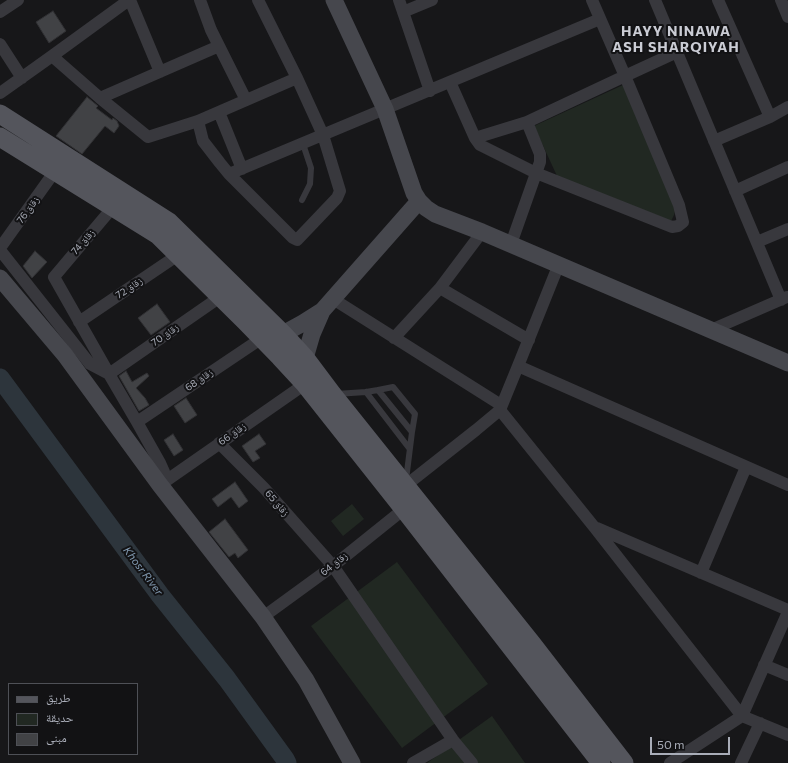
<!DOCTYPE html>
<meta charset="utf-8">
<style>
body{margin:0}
#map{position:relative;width:788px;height:763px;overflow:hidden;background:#171719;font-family:Commissioner,"Noto Naskh Arabic",sans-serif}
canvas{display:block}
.legend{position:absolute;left:8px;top:683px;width:130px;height:72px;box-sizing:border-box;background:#121214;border:1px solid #4e5056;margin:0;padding:5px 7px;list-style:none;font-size:12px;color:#a9adb8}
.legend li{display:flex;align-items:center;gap:8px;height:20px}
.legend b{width:20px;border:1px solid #4e5056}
.scale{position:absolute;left:650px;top:737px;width:80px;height:18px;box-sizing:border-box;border:2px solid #a9adb8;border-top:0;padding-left:5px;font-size:12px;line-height:14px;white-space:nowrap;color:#a9adb8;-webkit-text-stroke:3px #121214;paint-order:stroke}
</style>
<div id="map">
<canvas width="788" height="763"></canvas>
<ul class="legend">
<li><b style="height:5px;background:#54555c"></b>طريق</li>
<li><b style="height:11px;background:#212822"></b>حديقة</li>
<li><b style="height:11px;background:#414245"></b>مبنى</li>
</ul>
<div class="scale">50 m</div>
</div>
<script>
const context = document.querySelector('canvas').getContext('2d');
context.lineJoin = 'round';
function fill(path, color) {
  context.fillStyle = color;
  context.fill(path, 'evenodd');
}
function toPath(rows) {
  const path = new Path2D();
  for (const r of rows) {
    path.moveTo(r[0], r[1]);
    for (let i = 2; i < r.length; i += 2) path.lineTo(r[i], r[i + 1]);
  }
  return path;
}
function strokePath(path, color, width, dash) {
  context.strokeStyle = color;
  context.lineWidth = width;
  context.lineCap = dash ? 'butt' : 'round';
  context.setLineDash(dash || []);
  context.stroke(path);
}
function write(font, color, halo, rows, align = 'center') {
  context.font = font + ' Commissioner,"Noto Naskh Arabic",sans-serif';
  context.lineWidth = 4;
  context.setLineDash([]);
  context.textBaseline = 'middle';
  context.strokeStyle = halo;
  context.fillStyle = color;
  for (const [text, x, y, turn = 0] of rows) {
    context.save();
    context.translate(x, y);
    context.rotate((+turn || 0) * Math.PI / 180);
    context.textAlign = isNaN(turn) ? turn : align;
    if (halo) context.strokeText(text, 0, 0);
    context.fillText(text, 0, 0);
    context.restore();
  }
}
const green = toPath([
 [623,85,676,207,674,215,671,221,557,176,534,126],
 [352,504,364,519,343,536,331,521],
 [397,562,488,684,402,748,311,626],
 [492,716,525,763,427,763]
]);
const river = toPath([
 [0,378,160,595,227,679,285,759,287,763]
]);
const building = toPath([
 [53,11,66,31,49,43,36,22,53,11],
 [87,97,98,106,96,108,112,120,113,118,117,121,119,126,114,133,105,126,82,154,56,136,87,97],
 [35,251,47,262,32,278,23,266,35,251],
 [157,304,170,322,151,335,138,318,157,304],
 [126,371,132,382,147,373,149,376,136,388,145,398,149,405,139,411,119,376,126,371],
 [186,398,197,415,185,423,174,406,186,398],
 [173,434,183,450,174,456,164,440,173,434],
 [259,434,266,444,255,451,260,458,253,462,242,446,259,434],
 [235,482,248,501,239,508,231,497,218,507,212,499,235,482],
 [225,519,248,550,238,558,235,553,229,557,209,532,225,519]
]);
const lane = toPath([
 [302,200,310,184,311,168,303,144],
 [378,390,393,387,415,414,412,432],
 [366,392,409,448],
 [336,394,366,392,378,390,412,432,406,480]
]);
const street = toPath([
 [130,0,160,72],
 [200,0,211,30,246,100],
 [399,0,430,91],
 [592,0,625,76,679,205,683,222,678,226,672,227,536,173,480,145,475,138,527,122,625,76,677,52],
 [655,0,781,300],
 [718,0,770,117],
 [781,0,788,17],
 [0,12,18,0],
 [403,12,432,0],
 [0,44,22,78],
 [52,56,100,98,148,137,198,121,297,78],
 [450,82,475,138],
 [0,93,52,56,129,0],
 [100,98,219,46],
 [219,112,242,169],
 [198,121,203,141,220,163,229,174,293,238,297,240,337,198,340,191,323,135,297,78,258,0],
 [714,141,770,117,788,107],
 [229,174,600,19],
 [735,191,788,167],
 [113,207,54,277,109,374,137,422,160,463,164,472,160,485],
 [757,242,788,229],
 [511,244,540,162,540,154,527,122],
 [0,248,55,171],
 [0,250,90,364,109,374,220,297],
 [440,288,529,340],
 [333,299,501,405],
 [79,322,178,255],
 [711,330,787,297],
 [394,338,440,288,482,232],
 [518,366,788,485],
 [500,410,595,528,742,716,788,735],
 [137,422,262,338],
 [219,443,264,488,333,566,453,740,472,763],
 [160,485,305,384],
 [405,486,476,430,500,410,518,366,559,264],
 [597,528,788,610],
 [701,573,746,467],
 [263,617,333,566,404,509],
 [764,665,788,675],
 [413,763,453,740],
 [670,763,742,716,788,612],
 [741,763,760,723]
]);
const secondary = toPath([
 [334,0,385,109,414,193,419,201,426,208,435,214,482,232,788,363],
 [0,278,65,355,160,485,263,617,306,680,352,763],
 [283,334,303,323,322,311,419,201],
 [305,358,312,334,322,311]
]);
const primary = toPath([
 [0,114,169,222,283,334,305,358,332,394,532,644,624,763],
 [0,137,158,235,245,321,280,357,305,384,404,509,601,763]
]);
const streetNames = [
 ["زقاق 76",28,210,-54],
 ["زقاق 74",83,242,-49],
 ["زقاق 72",129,288,-34],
 ["زقاق 70",165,335,-35],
 ["زقاق 68",199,380,-34],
 ["زقاق 66",232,434,-35],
 ["زقاق 65",277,503,49],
 ["زقاق 64",334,564,-38]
];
const waterNames = [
 ["Khosr River",143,571,53]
];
const districtNames = [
 ["HAYY NINAWA",676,31],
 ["ASH SHARQIYAH",676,47]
];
fill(green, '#212822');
strokePath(river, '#2d353c', 19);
fill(building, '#414245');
strokePath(building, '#313134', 1);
strokePath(lane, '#38383d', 6);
strokePath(street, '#38383d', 12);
strokePath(secondary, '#46474d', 17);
strokePath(primary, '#54555c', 19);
write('10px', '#a9adb8', '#121214', streetNames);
write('italic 11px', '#829ab1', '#121214', waterNames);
context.letterSpacing = '1px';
write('bold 14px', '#caccd4', '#121214', districtNames);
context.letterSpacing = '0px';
</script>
